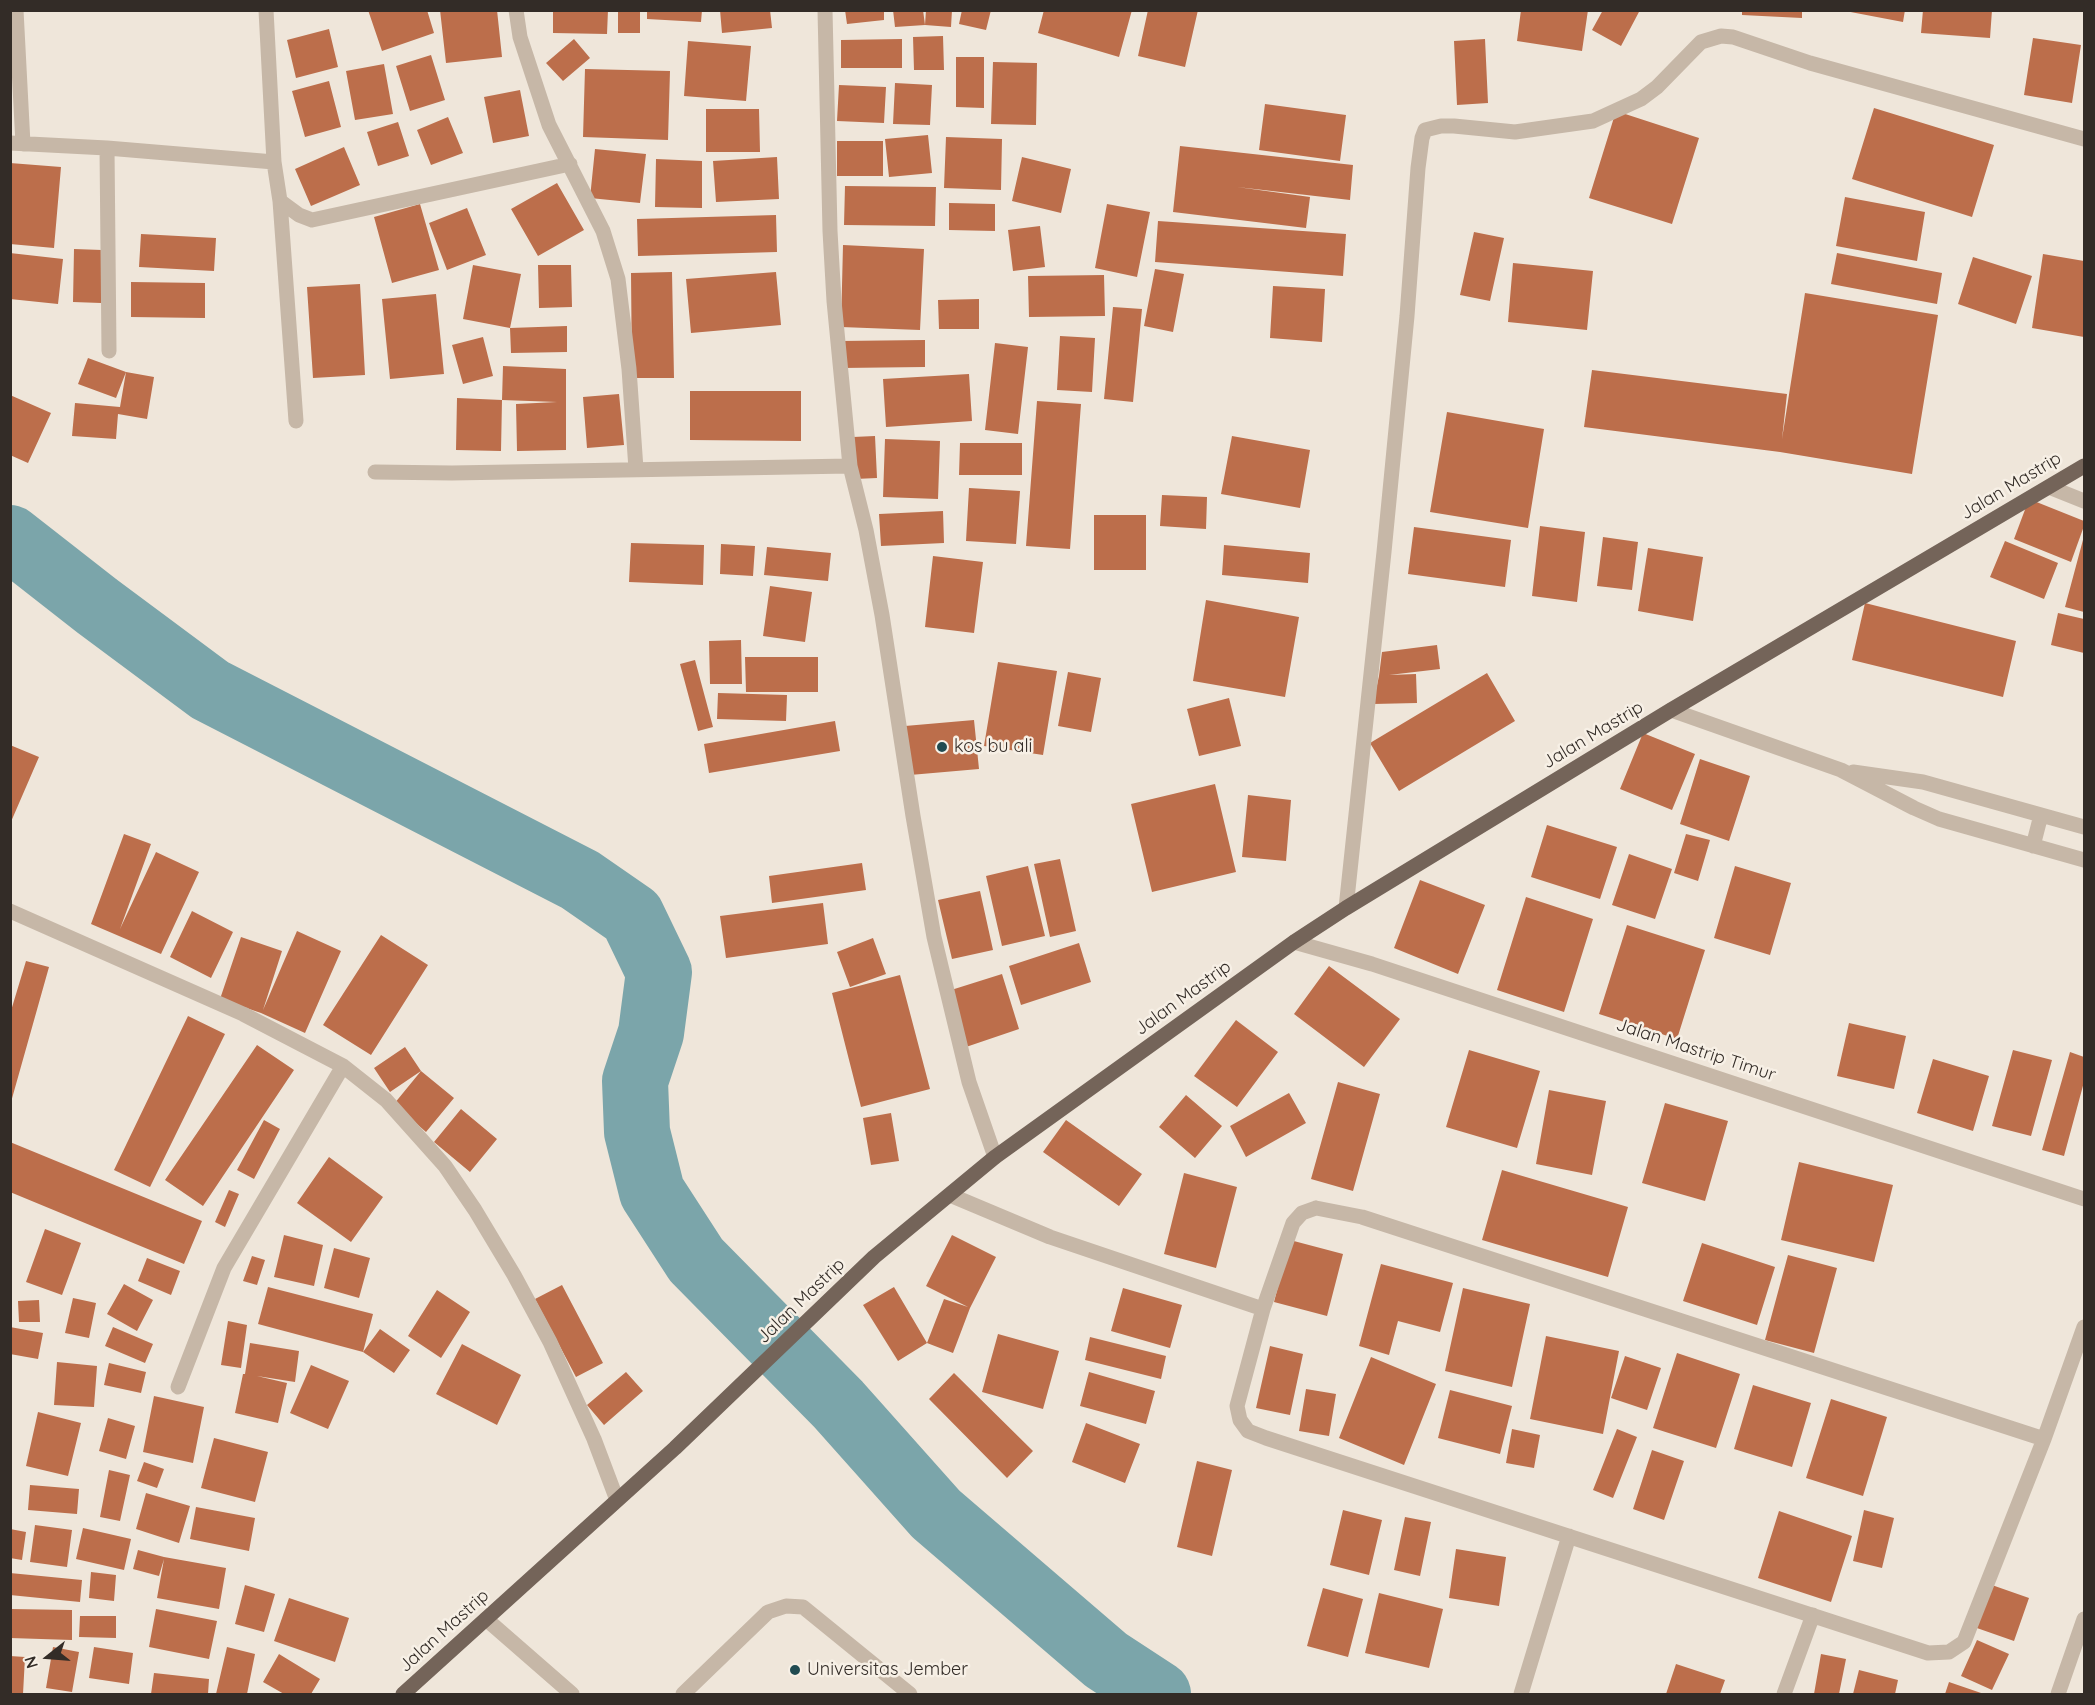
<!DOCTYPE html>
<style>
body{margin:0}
#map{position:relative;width:2095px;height:1705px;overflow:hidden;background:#efe6da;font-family:Quicksand,sans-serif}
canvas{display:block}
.frame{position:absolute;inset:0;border:12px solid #332c27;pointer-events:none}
.north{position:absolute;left:18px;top:1627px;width:60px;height:60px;-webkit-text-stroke:4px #f7f0e6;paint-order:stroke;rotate:253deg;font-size:16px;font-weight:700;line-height:24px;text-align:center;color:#332c27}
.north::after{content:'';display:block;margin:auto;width:21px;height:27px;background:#332c27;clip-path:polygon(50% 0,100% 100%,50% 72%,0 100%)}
</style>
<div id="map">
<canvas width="2095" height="1705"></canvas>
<div class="frame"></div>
<div class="north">N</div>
</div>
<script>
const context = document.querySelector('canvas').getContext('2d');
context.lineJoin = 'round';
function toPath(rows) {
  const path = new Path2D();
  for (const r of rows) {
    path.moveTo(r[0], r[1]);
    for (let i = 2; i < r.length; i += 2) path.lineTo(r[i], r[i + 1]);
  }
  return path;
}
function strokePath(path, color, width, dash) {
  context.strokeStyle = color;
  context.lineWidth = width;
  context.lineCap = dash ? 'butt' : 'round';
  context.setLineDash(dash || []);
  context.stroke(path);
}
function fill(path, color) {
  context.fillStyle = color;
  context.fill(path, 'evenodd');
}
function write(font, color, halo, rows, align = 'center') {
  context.font = font + ' Quicksand,sans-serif';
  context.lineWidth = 5;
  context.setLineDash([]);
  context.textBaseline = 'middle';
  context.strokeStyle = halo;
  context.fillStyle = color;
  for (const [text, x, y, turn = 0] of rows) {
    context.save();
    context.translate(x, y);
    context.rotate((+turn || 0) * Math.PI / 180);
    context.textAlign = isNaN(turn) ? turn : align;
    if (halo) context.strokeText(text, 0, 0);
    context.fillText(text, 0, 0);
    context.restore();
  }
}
const river = toPath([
 [10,538,97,606,210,690,580,880,632,916,659,972,651,1033,635,1081,637,1132,652,1192,696,1260,838,1404,936,1514,1106,1660,1158,1694]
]);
const building = toPath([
 [368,10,427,10,434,33,382,51],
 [440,10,497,10,502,57,446,63],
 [553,10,608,10,607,34,553,33],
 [618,10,640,10,640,33,618,33],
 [647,10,702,10,701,22,647,19],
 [720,10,770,10,772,28,722,33],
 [845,10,884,10,884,20,847,24],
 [893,10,923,10,925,25,895,27],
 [926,10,952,10,951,27,925,25],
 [962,10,991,10,986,30,959,24],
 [1044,10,1132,10,1119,57,1038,33],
 [1148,10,1198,10,1185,67,1138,56],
 [1521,10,1588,10,1582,51,1517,41],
 [1603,10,1640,10,1621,46,1592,30],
 [1742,10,1802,10,1802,18,1742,15],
 [1840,10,1905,10,1903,22],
 [1923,10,1992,10,1990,38,1921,33],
 [329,29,338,67,296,78,287,40],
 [943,36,944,70,914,70,913,37],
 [2033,38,2081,45,2072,103,2024,95],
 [574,39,590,58,563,81,546,63],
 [902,39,902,68,841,68,841,40],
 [1485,39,1488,103,1457,105,1454,41],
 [688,41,751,46,746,101,684,96],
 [431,55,445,100,410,111,396,66],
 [956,57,984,57,984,108,956,107],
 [993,62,1037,63,1036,125,991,124],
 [384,64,393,114,355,120,346,71],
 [585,69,670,71,668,140,583,137],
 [329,81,341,127,305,137,292,91],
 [895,83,932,85,930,125,893,124],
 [839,85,886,87,884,123,837,121],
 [520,90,529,136,493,143,484,97],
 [1265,104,1346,115,1340,161,1259,150],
 [1874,108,1994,145,1972,217,1852,179],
 [706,109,759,109,760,152,706,152],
 [1616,111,1699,138,1672,224,1589,198],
 [448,117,463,153,431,165,417,130],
 [398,122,409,156,378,166,367,132],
 [928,135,932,173,889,177,885,139],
 [946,137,1002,139,1001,190,944,188],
 [837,141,883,141,883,176,837,176],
 [1180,146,1353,165,1350,200,1237,187,1310,197,1306,228,1173,212],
 [344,147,360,185,311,206,295,169],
 [595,149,646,154,640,203,590,198],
 [777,157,779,199,716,202,713,161],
 [1022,157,1071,169,1061,213,1012,201],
 [656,159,702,161,702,208,655,207],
 [10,163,61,167,54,248,10,244],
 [557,183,584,230,538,256,511,209],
 [845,186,936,187,935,226,844,225],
 [1845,197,1925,212,1917,261,1836,246],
 [949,203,995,204,995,231,949,230],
 [420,204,439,270,392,283,374,217],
 [1107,204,1150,212,1137,277,1095,268],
 [467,208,486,255,447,270,429,223],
 [776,215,777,252,638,256,637,219],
 [1158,221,1346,234,1343,276,1155,262],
 [1040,226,1045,267,1013,271,1008,230],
 [1474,232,1504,238,1490,301,1460,295],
 [141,234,216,238,214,271,139,267],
 [843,245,924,249,920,330,841,327],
 [74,249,102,250,101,303,73,302],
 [10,253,63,259,58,304,10,299],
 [1837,253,1942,273,1937,304,1831,284],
 [2043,254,2084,261,2084,337,2032,328],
 [1973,257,2032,276,2016,324,1958,304],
 [1513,263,1593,271,1587,330,1508,322],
 [473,265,521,274,510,328,463,319],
 [538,265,571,265,572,307,539,308],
 [1155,269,1184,274,1173,332,1144,326],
 [672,272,674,378,632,378,631,273],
 [776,272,781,325,691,333,686,279],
 [1104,275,1105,316,1029,317,1028,276],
 [131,282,205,283,205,318,131,317],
 [360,284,365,375,313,378,307,287],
 [1273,286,1325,289,1322,342,1270,338],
 [1805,293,1938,315,1912,474,1780,452,1584,427,1592,370,1787,394,1782,439],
 [436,294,444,374,390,379,382,299],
 [979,299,979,329,939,329,938,300],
 [1113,307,1142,309,1133,402,1104,399],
 [567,326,567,352,511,353,510,328],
 [1060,336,1095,338,1092,392,1057,390],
 [483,337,493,376,463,384,452,345],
 [925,340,925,367,841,368,841,341],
 [995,343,1028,347,1018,434,985,430],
 [88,358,126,372,154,377,147,419,118,414,116,439,72,436,75,403,120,407,126,372,116,398,78,384],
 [503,366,566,369,566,450,517,451,516,404,557,402,502,400],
 [969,374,972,421,886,427,883,379],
 [690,391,801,391,801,441,690,440],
 [619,394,624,445,587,448,583,397],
 [10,395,51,413,28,463,10,455],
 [457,398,502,400,501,451,456,450],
 [1037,401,1081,404,1070,549,1026,546],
 [1447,412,1544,429,1528,528,1430,512],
 [875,436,877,478,855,479,853,437],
 [1232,436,1310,450,1300,508,1221,494],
 [885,439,940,441,938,499,883,497],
 [960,443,1022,443,1022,475,959,475],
 [969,488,1020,491,1016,544,966,541],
 [1162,495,1207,497,1206,529,1160,526],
 [2029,499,2084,521,2084,526,2071,562,2014,539],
 [943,511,944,543,881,546,879,514],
 [1094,515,1146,515,1146,570,1094,570],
 [1540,526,1585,532,1577,602,1532,596],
 [1414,527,1511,540,1505,587,1408,574],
 [2084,536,2084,612,2065,607],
 [1603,537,1638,542,1632,590,1597,586],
 [2005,541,2058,563,2044,599,1990,577],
 [631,543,704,545,703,585,629,582],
 [721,544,755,546,753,576,720,574],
 [1224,545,1310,553,1308,583,1222,575],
 [767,547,831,553,828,581,764,575],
 [1648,548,1703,557,1693,621,1638,611],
 [933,556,983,562,974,633,925,627],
 [770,586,812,592,805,642,763,636],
 [1206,600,1299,617,1285,697,1193,681],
 [1865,603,2016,641,2003,697,1852,660],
 [2058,613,2084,619,2084,653,2051,645],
 [741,640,742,684,710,684,709,641],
 [1437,645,1440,669,1389,675,1416,674,1417,703,1373,704,1379,676,1382,652],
 [745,657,818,657,818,692,746,692],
 [695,660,713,727,698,731,680,664],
 [998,662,1057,671,1043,755,984,746],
 [1068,672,1101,678,1091,732,1058,726],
 [1487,673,1515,721,1399,791,1370,743],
 [718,693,787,695,786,721,717,719],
 [1229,698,1241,746,1199,756,1187,709],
 [974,720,979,769,910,775,905,726],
 [835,721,840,751,709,773,704,744],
 [1643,733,1695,754,1672,810,1620,789],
 [10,745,39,757,10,824],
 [1700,759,1750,776,1729,841,1680,824],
 [1215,784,1236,872,1152,892,1131,804],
 [1248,795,1291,800,1286,861,1242,857],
 [1547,825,1617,847,1600,899,1531,877],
 [124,834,151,844,120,929,156,852,199,872,161,954,91,924],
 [1686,834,1710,840,1698,881,1674,873],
 [1629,854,1672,869,1655,919,1612,905],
 [1060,859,1076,931,1050,937,1034,864],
 [862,863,866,890,772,903,769,876],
 [1028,866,1045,936,1002,946,986,876],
 [1735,866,1791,883,1770,955,1714,938],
 [1420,880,1485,905,1458,974,1394,948],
 [980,891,993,950,952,959,938,900],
 [1526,897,1593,919,1564,1012,1497,990],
 [823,903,828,944,726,958,720,916],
 [192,911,233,932,211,978,170,957],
 [1627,925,1705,950,1677,1039,1599,1014],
 [297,931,341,951,305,1033,261,1013,220,999,241,937,282,951,263,1010],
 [381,935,428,965,371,1055,323,1025],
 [873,938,886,974,850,987,837,952],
 [1079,943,1091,982,1021,1005,1009,966],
 [26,961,49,967,11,1102,10,1014],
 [1329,966,1400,1019,1364,1067,1294,1014],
 [1002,974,1019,1029,966,1047,948,991],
 [900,975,930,1089,861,1107,832,993],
 [188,1016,225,1034,150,1187,114,1170],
 [1236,1020,1278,1052,1237,1107,1194,1076],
 [1849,1023,1906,1036,1894,1089,1837,1076],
 [257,1045,294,1070,203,1206,165,1180],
 [405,1047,421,1071,390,1092,374,1068],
 [1469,1050,1540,1071,1517,1148,1446,1127],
 [2013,1050,2052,1060,2031,1136,1992,1126],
 [2070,1052,2084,1057,2084,1082,2064,1156,2042,1150],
 [1933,1059,1989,1076,1973,1131,1917,1113],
 [421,1071,454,1098,426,1132,394,1104],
 [1338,1082,1380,1094,1353,1191,1311,1179],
 [1549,1090,1606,1101,1592,1175,1536,1164],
 [1289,1093,1306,1123,1246,1157,1230,1126],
 [1186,1095,1222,1126,1195,1158,1159,1127],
 [1665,1103,1728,1121,1705,1201,1642,1183],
 [461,1109,497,1139,470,1172,434,1142],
 [891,1113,899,1161,871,1165,863,1118],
 [264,1120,280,1129,254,1179,237,1170],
 [1066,1120,1142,1174,1119,1206,1043,1152],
 [10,1142,202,1221,184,1264,10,1192],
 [329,1157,383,1197,351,1242,297,1203],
 [1799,1162,1893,1185,1874,1262,1781,1240],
 [1502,1170,1628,1207,1608,1277,1482,1240],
 [1184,1173,1237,1187,1216,1268,1164,1254],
 [229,1190,239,1194,225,1227,215,1222],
 [45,1229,81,1243,62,1295,26,1282],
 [284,1235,323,1245,314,1286,274,1277],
 [952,1235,996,1257,970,1308,953,1353,927,1343,944,1299,968,1307,926,1286],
 [1290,1240,1343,1254,1327,1316,1274,1302],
 [1702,1243,1775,1267,1757,1325,1683,1301],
 [334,1248,370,1258,359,1298,324,1288],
 [1788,1255,1837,1268,1814,1353,1765,1340],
 [252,1256,265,1260,257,1285,243,1281],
 [147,1258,180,1271,171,1295,138,1281],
 [1381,1264,1453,1283,1440,1332,1398,1321,1389,1355,1359,1346],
 [124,1284,153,1300,137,1331,107,1314],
 [562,1285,603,1363,576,1377,535,1299],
 [268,1287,373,1314,363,1352,380,1329,410,1350,394,1373,363,1352,258,1324],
 [894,1287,927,1343,898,1361,863,1305],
 [1123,1288,1182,1305,1170,1348,1111,1331],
 [1463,1288,1530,1304,1512,1387,1445,1371],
 [437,1290,470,1312,441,1358,408,1336],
 [73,1298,96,1303,89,1338,65,1333],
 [39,1300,40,1322,19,1322,18,1301],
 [228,1321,247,1325,241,1368,221,1365],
 [10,1327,43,1333,38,1359,10,1354],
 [113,1327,153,1344,145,1363,105,1346],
 [998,1334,1059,1351,1043,1409,982,1392],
 [1546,1336,1619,1351,1603,1434,1530,1419],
 [1090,1337,1166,1356,1161,1379,1085,1360],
 [250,1343,299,1351,295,1382,257,1376,287,1383,278,1423,235,1413,243,1374,245,1374],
 [462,1344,521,1375,497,1425,436,1394],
 [1270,1346,1303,1354,1290,1415,1256,1408],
 [1677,1353,1740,1374,1716,1448,1653,1428],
 [1625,1356,1661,1368,1647,1410,1611,1398],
 [1371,1357,1436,1384,1404,1465,1339,1438],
 [57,1362,97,1366,94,1407,54,1405],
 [109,1363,146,1372,141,1393,104,1385],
 [311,1365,349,1381,328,1429,290,1413],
 [626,1372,643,1391,604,1425,587,1405],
 [1089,1372,1155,1391,1146,1424,1080,1406],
 [954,1373,1033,1451,1007,1478,929,1399],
 [1753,1385,1811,1403,1792,1467,1734,1449],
 [1306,1389,1336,1394,1329,1436,1299,1431],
 [1450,1390,1512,1406,1500,1454,1438,1438],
 [154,1396,204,1407,193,1463,143,1452],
 [1831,1399,1887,1417,1863,1496,1806,1478],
 [38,1412,81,1423,68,1476,26,1466],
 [108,1418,135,1426,126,1459,99,1451],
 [1086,1423,1140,1444,1125,1483,1072,1462],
 [1512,1429,1540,1435,1534,1468,1506,1463],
 [1617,1429,1637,1437,1613,1498,1593,1490],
 [214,1438,268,1452,255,1502,201,1488],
 [1652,1450,1684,1461,1664,1520,1633,1509],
 [1197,1461,1232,1470,1212,1556,1177,1547],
 [144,1462,164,1469,157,1488,137,1481],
 [109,1470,130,1475,120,1521,100,1517],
 [30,1485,79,1489,77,1514,28,1510],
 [146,1493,190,1506,179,1543,136,1529],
 [196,1507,255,1518,249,1551,190,1539],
 [1343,1510,1382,1520,1369,1575,1330,1565],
 [1864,1510,1894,1518,1882,1568,1853,1561],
 [1779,1511,1852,1536,1831,1602,1758,1578],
 [1405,1517,1431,1522,1420,1576,1394,1570],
 [35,1525,72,1530,67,1567,30,1562],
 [83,1528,131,1539,124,1570,76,1559],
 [10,1529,26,1532,22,1560,10,1558],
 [1456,1549,1506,1557,1499,1606,1449,1598],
 [138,1550,164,1557,226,1568,219,1609,157,1598,164,1559,159,1576,133,1569],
 [91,1572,116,1575,114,1601,89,1598],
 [10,1573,82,1580,80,1602,10,1595],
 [1989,1584,2029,1598,2014,1641,1974,1627],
 [245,1585,275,1594,264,1632,235,1624],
 [1323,1588,1363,1599,1348,1657,1307,1646],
 [1379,1593,1443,1609,1429,1668,1365,1653],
 [289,1598,349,1618,335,1662,274,1641],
 [10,1609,72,1610,72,1640,10,1638],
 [156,1609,217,1621,209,1659,149,1647],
 [80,1616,116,1616,116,1638,79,1637],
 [1977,1640,2009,1654,1992,1690,1961,1676],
 [53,1647,79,1652,72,1692,46,1688],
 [94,1647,133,1653,129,1684,89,1678],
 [227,1647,255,1654,247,1694,216,1694],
 [279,1654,320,1679,311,1694,284,1694,263,1682],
 [1821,1654,1846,1659,1839,1694,1814,1694],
 [10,1656,25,1657,23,1694,10,1694],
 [1676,1664,1725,1680,1720,1694,1666,1694],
 [1859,1670,1898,1680,1895,1694,1853,1694],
 [154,1673,209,1679,208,1694,151,1694],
 [1949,1682,1984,1694,1945,1694]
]);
const minor = toPath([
 [16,10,23,144],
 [266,10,274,162,280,201,296,421],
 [516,10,520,37,549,125,603,231,618,279,629,369,636,469],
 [825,10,830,231,834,301,850,466,866,530,882,615,913,816,934,937,969,1082,995,1157],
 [10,143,107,148,274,162],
 [107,148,109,351],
 [280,201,299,215,312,220,570,164],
 [375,472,452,473,850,466],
 [2049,487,2084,501],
 [1671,710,1841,770,1914,808,1939,819,2084,860],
 [1853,772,1923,782,2084,827],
 [2033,846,2041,815],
 [1346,908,1384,552,1407,316,1418,168,1422,138,1425,130,1441,126,1454,126,1515,132,1593,121,1641,99,1657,87,1701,42,1721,36,1733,37,1810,63,2084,139],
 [10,911,243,1014,343,1066,386,1100,445,1166,475,1210,514,1275,550,1342,594,1439,617,1500],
 [1294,942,1372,964,2084,1199],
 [950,1195,1050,1237,1263,1309],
 [1316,1208,1362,1217,2044,1439,1964,1642,1949,1652,1928,1653,1266,1438,1248,1431,1240,1420,1237,1406,1263,1309,1293,1223,1302,1213,1316,1208],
 [178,1387,224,1268,343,1066],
 [2044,1439,2084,1327],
 [486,1619,572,1694],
 [683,1694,768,1612,786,1606,803,1607,910,1694],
 [1521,1694,1569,1536],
 [1784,1694,1813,1615],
 [2058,1694,2084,1619]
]);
const major = toPath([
 [403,1694,675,1448,874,1257,995,1157,1294,942,1346,908,1671,710,2084,466]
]);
const markers = [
 [942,747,6,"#204b51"],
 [795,1670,6,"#204b51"]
];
const streetNames = [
 ["Jalan Mastrip",2011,486,-31],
 ["Jalan Mastrip",1593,735,-31],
 ["Jalan Mastrip",1183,998,-36],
 ["Jalan Mastrip Timur",1696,1050,18],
 ["Jalan Mastrip",801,1301,-44],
 ["Jalan Mastrip",444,1631,-42]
];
const poiNames = [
 ["kos bu ali",954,747],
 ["Universitas Jember",807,1670]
];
strokePath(river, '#7ba5aa', 66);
fill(building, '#bc6e4b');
strokePath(minor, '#c6b7a7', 15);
strokePath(major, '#746459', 15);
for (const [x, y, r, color] of markers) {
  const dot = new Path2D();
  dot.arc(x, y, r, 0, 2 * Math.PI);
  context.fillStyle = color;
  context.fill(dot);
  strokePath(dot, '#f7f0e6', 2);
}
write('18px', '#332c27', '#f7f0e6', streetNames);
write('18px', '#332c27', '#f7f0e6', poiNames, 'left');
</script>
